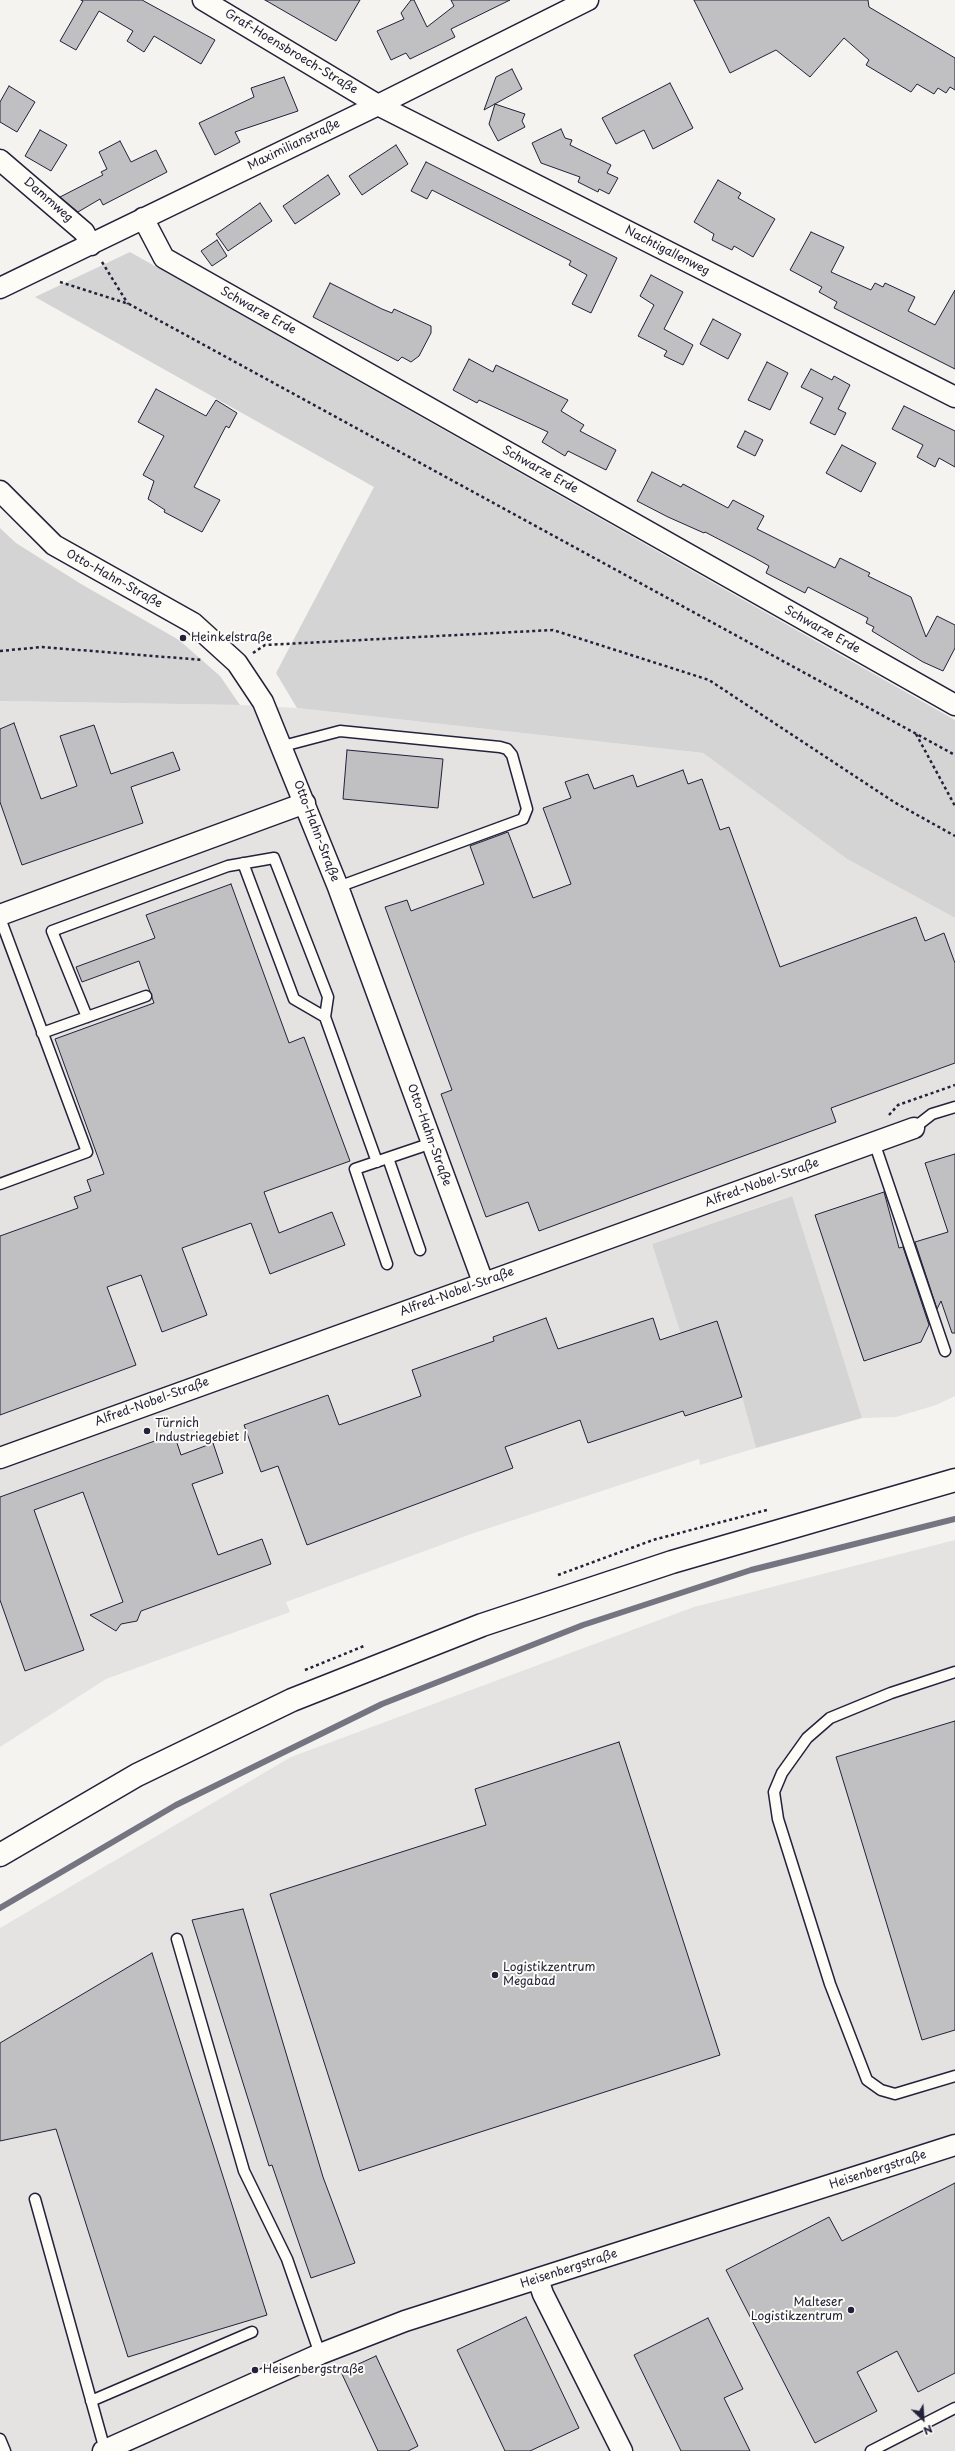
<!DOCTYPE html>
<meta charset="utf-8">
<style>
body{margin:0}
#map{position:relative;width:955px;height:2451px;overflow:hidden;background:#f4f3ef;font-family:"Playpen Sans",sans-serif}
canvas{display:block}
.north{position:absolute;left:903px;top:2399px;width:40px;height:40px;-webkit-text-stroke:3px #fdfcf7;paint-order:stroke;rotate:155deg;font-size:11px;font-weight:700;line-height:16px;text-align:center;color:#22223b}
.north::after{content:'';display:block;margin:auto;width:14px;height:18px;background:#22223b;clip-path:polygon(50% 0,100% 100%,50% 72%,0 100%)}
</style>
<div id="map">
<canvas width="955" height="2451"></canvas>
<div class="north">N</div>
</div>
<script>
const context = document.querySelector('canvas').getContext('2d');
context.lineJoin = 'round';
function fill(path, color) {
  context.fillStyle = color;
  context.fill(path, 'evenodd');
}
function toPath(rows) {
  const path = new Path2D();
  for (const r of rows) {
    path.moveTo(r[0], r[1]);
    for (let i = 2; i < r.length; i += 2) path.lineTo(r[i], r[i + 1]);
  }
  return path;
}
function strokePath(path, color, width, dash) {
  context.strokeStyle = color;
  context.lineWidth = width;
  context.lineCap = dash ? 'butt' : 'round';
  context.setLineDash(dash || []);
  context.stroke(path);
}
function write(font, color, halo, rows, align = 'center') {
  context.font = font + ' "Playpen Sans",sans-serif';
  context.lineWidth = 4;
  context.setLineDash([]);
  context.textBaseline = 'middle';
  context.strokeStyle = halo;
  context.fillStyle = color;
  for (const [text, x, y, turn = 0] of rows) {
    context.save();
    context.translate(x, y);
    context.rotate((+turn || 0) * Math.PI / 180);
    context.textAlign = isNaN(turn) ? turn : align;
    if (halo) context.strokeText(text, 0, 0);
    context.fillText(text, 0, 0);
    context.restore();
  }
}
const built = toPath([
 [0,701,240,705,297,708,703,753,847,859,955,918,955,1396,936,1405,896,1417,862,1418,791,1196,652,1244,681,1333,742,1397,756,1448,700,1465,699,1459,471,1534,286,1602,290,1612,106,1679,0,1747],
 [955,1540,955,2451,0,2451,0,1928,291,1757,694,1607]
]);
const green = toPath([
 [130,252,955,720,955,918,847,859,703,753,297,708,276,673,374,487,35,297],
 [0,528,16,543,81,584,179,640,220,676,240,705,0,701],
 [792,1196,862,1418,756,1448,742,1397,681,1334,652,1244]
]);
const stream = toPath([
 [0,1908,176,1805,382,1704,583,1625,751,1570,955,1519]
]);
const building = toPath([
 [81,0,142,0,215,40,201,64,154,36,144,52,127,41,133,31,99,11,76,50,60,41,83,1,81,0],
 [265,0,360,0,336,41,265,0],
 [411,0,414,0,427,27,454,6,451,0,510,0,451,29,455,37,437,46,410,59,406,53,391,60,377,31,404,19,401,13,411,0],
 [694,0,868,0,869,7,955,58,955,90,950,87,946,93,938,88,934,94,917,84,911,92,866,65,869,60,844,38,810,77,776,50,730,73,694,0],
 [512,69,522,89,484,110,496,77,512,69],
 [284,77,298,111,235,132,240,142,215,155,199,123,254,97,251,88,284,77],
 [670,83,693,128,653,149,644,130,616,144,602,118,670,83],
 [9,86,35,102,17,132,0,122,0,102,9,86],
 [495,104,525,114,522,121,525,127,498,141,489,124,495,104],
 [561,129,565,138,572,140,570,145,611,165,607,173,618,178,609,194,599,189,598,192,578,182,580,177,541,163,532,143,561,129],
 [40,130,67,145,51,171,25,156,40,130],
 [120,141,131,162,156,150,167,172,103,205,100,199,78,212,60,197,103,175,101,172,107,169,99,152,120,141],
 [396,145,408,164,362,195,349,176,396,145],
 [426,162,617,258,591,313,572,304,587,275,569,265,571,261,432,190,427,199,411,191,426,162],
 [328,175,340,194,295,224,283,206,328,175],
 [718,180,741,193,738,198,775,219,753,257,734,246,732,250,712,240,714,234,694,222,718,180],
 [260,203,272,221,228,251,216,234,260,203],
 [811,232,844,247,831,272,871,290,875,283,883,287,885,283,915,297,908,311,935,325,955,290,955,369,834,308,837,302,819,292,822,287,790,270,811,232],
 [217,240,227,256,212,266,201,251,217,240],
 [651,275,683,292,664,329,693,345,683,365,664,356,667,351,638,336,654,305,640,296,651,275],
 [330,283,382,309,392,313,394,309,431,326,431,333,419,356,411,362,402,357,398,361,313,317,330,283],
 [713,319,741,334,728,359,700,344,713,319],
 [469,359,493,372,496,365,568,400,561,411,584,425,580,431,616,450,606,470,568,451,565,456,542,442,548,432,479,400,477,403,453,390,469,359],
 [767,362,788,373,770,410,748,400,767,362],
 [811,369,832,380,834,376,850,385,838,409,846,413,835,435,810,423,823,398,801,387,811,369],
 [156,389,206,416,216,400,237,413,229,428,226,426,194,487,220,500,202,532,164,512,165,510,148,499,154,481,143,475,164,436,138,422,156,389],
 [904,406,955,431,955,467,939,458,935,467,917,457,923,445,892,429,904,406],
 [745,431,763,440,755,456,737,447,745,431],
 [842,445,876,463,861,492,826,473,842,445],
 [652,472,681,487,683,484,728,508,733,500,764,516,757,529,835,568,840,558,870,573,868,576,911,597,926,637,937,616,955,625,955,648,943,671,923,662,872,631,874,627,866,623,868,618,808,587,805,593,766,573,769,566,755,558,705,532,704,533,668,517,637,501,652,472],
 [14,723,41,799,77,786,60,736,94,725,111,774,173,752,180,770,131,787,143,823,22,865,0,802,0,729,14,723],
 [347,750,443,759,438,808,343,799,347,750],
 [683,770,688,784,702,779,720,830,729,827,780,967,916,917,925,941,944,933,955,963,955,1063,831,1108,836,1122,539,1231,528,1202,486,1217,441,1094,452,1090,385,907,407,900,411,911,484,884,470,846,508,832,533,898,571,884,543,808,571,798,565,782,588,774,594,789,633,775,637,787,683,770],
 [231,884,289,1043,304,1037,350,1161,264,1192,279,1233,332,1212,345,1245,270,1274,251,1223,182,1248,207,1315,162,1332,141,1275,107,1287,136,1365,0,1415,0,1236,78,1208,74,1197,91,1191,87,1180,104,1174,55,1039,154,1003,139,961,82,982,76,967,155,938,146,915,231,884],
 [955,1154,955,1333,952,1333,941,1301,937,1309,915,1242,948,1232,925,1163,955,1154],
 [884,1192,899,1248,903,1247,929,1325,921,1342,864,1361,815,1215,884,1192],
 [546,1318,558,1349,653,1318,660,1340,717,1321,742,1397,685,1416,683,1411,588,1443,580,1420,505,1447,513,1468,307,1545,278,1466,261,1472,244,1425,328,1395,339,1425,421,1396,412,1370,494,1341,493,1337,546,1318],
 [174,1434,181,1455,213,1443,223,1473,192,1484,218,1555,262,1539,271,1564,141,1611,137,1621,121,1624,116,1631,90,1615,123,1602,83,1492,34,1510,84,1650,25,1671,0,1600,0,1497,174,1434],
 [955,1721,955,2030,922,2040,836,1757,955,1721],
 [619,1742,720,2055,359,2171,270,1894,486,1825,475,1789,619,1742],
 [243,1909,323,2177,355,2263,311,2278,272,2165,269,2166,192,1920,243,1909],
 [152,1953,267,2315,128,2357,56,2129,0,2141,0,2043,152,1953],
 [955,2183,955,2373,918,2392,897,2351,857,2372,877,2411,815,2443,726,2270,829,2217,842,2241,955,2183],
 [526,2317,579,2428,530,2451,505,2451,457,2350,526,2317],
 [708,2318,743,2389,724,2398,750,2451,681,2451,634,2355,708,2318],
 [376,2356,418,2446,408,2451,378,2451,341,2372,376,2356]
]);
const path = toPath([
 [102,262,128,304],
 [60,282,129,304,955,755],
 [0,651,42,647,203,660],
 [253,653,265,645,553,630,709,680,894,802,955,836],
 [916,734,955,806],
 [889,1115,898,1105,955,1085],
 [558,1575,653,1540,767,1510],
 [305,1670,364,1646]
]);
const lane = toPath([
 [283,746,340,731,500,747,507,749,512,755,527,809,523,819,338,887],
 [243,863,294,999,325,1017],
 [0,918,87,1152,0,1184],
 [87,1017,52,931,228,866,274,858,328,997,325,1017,377,1162],
 [42,1033,146,996],
 [914,1128,932,1114,955,1107],
 [874,1142,945,1351],
 [388,1158,420,1250],
 [387,1264,355,1169,432,1143],
 [955,1672,891,1693,830,1718,807,1738,782,1773,774,1792,778,1819,830,1984,867,2080,881,2090,895,2094,955,2076],
 [177,1939,244,2171,287,2259,320,2354],
 [35,2199,105,2450],
 [91,2401,252,2332],
 [0,2439,5,2451],
 [871,2451,955,2408]
]);
const street = toPath([
 [203,0,378,105,955,397],
 [0,160,84,232,91,245],
 [143,218,164,258,955,705],
 [0,288,378,105,588,0],
 [0,491,54,545,193,623,237,663,263,702,338,887,483,1282],
 [0,915,305,803],
 [0,1458,914,1128],
 [538,2279,543,2294,622,2451],
 [103,2451,320,2354,405,2321,955,2145]
]);
const secondary = toPath([
 [0,1855,137,1775,292,1700,482,1625,672,1562,955,1480]
]);
const markers = [
 [183,638,4,"#22223b"],
 [147,1431,4,"#22223b"],
 [495,1975,4,"#22223b"],
 [851,2310,4,"#22223b"],
 [255,2370,4,"#22223b"]
];
const streetNames = [
 ["Graf-Hoensbroech-Straße",291,52,31],
 ["Maximilianstraße",294,145,-26],
 ["Dammweg",48,200,41],
 ["Nachtigallenweg",667,251,27],
 ["Schwarze Erde",258,311,29],
 ["Schwarze Erde",540,470,29],
 ["Otto-Hahn-Straße",114,579,29],
 ["Schwarze Erde",822,630,29],
 ["Otto-Hahn-Straße",316,831,69],
 ["Otto-Hahn-Straße",429,1135,70],
 ["Alfred-Nobel-Straße",762,1183,-20],
 ["Alfred-Nobel-Straße",457,1292,-20],
 ["Alfred-Nobel-Straße",152,1402,-20],
 ["Heisenbergstraße",878,2170,-18],
 ["Heisenbergstraße",569,2269,-18]
];
const poiNames = [
 ["Heinkelstraße",191,638],
 ["Türnich",155,1424],
 ["Industriegebiet I",155,1438],
 ["Logistikzentrum",503,1968],
 ["Megabad",503,1982],
 ["Malteser",843,2303,"right"],
 ["Logistikzentrum",843,2317,"right"],
 ["Heisenbergstraße",263,2370]
];
fill(built, '#e4e3e2');
fill(green, '#d5d4d5');
strokePath(stream, '#757582', 6);
fill(building, '#c0bfc2');
strokePath(building, '#22223b', 1);
strokePath(lane, '#22223b', 13);
strokePath(street, '#22223b', 23);
strokePath(secondary, '#22223b', 25);
strokePath(path, '#22223b', 2.5, [3, 3]);
strokePath(lane, '#fdfcf7', 10);
strokePath(street, '#fdfcf7', 20);
strokePath(secondary, '#fdfcf7', 22);
for (const [x, y, r, color] of markers) {
  const dot = new Path2D();
  dot.arc(x, y, r, 0, 2 * Math.PI);
  context.fillStyle = color;
  context.fill(dot);
  strokePath(dot, '#fdfcf7', 1.5);
}
write('12px', '#22223b', '#fdfcf7', streetNames);
write('12px', '#22223b', '#fdfcf7', poiNames, 'left');
</script>
